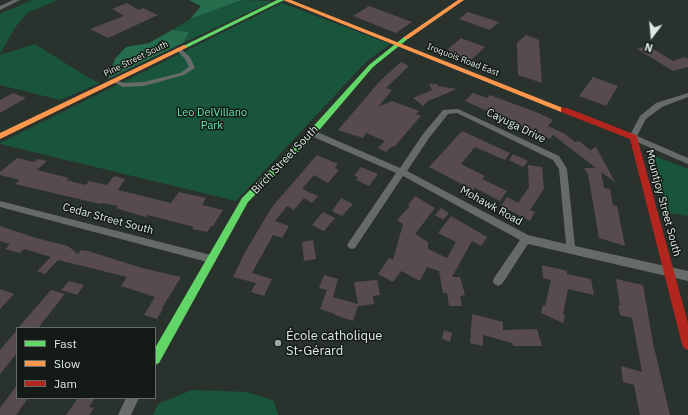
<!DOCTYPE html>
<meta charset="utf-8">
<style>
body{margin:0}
#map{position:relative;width:688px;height:415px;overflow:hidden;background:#2a322d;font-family:"IBM Plex Sans",sans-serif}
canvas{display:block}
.legend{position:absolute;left:16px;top:327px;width:140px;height:72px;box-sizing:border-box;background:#141b17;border:1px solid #656d69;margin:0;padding:5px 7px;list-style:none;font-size:12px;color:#dfe9e3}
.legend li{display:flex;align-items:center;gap:8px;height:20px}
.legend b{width:20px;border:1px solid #656d69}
.north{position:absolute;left:632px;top:16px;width:40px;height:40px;-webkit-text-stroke:3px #141b17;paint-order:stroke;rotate:196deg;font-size:11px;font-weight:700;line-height:16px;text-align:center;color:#dfe9e3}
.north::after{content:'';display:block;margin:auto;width:14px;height:18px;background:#dfe9e3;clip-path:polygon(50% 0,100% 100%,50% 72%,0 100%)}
</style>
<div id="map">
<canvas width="688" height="415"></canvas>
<ul class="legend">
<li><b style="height:5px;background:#63d668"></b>Fast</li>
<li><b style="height:5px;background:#ff974d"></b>Slow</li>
<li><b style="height:5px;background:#b3261e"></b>Jam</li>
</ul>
<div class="north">N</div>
</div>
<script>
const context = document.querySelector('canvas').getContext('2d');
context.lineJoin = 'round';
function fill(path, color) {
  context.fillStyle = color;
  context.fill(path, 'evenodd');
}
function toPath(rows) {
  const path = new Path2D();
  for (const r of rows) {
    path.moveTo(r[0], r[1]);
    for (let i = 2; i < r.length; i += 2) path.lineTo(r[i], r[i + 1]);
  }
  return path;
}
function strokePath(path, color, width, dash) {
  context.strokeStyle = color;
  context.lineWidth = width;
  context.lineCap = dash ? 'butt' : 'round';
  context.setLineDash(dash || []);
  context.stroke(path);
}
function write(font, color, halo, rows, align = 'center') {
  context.font = font + ' "IBM Plex Sans",sans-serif';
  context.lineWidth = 3;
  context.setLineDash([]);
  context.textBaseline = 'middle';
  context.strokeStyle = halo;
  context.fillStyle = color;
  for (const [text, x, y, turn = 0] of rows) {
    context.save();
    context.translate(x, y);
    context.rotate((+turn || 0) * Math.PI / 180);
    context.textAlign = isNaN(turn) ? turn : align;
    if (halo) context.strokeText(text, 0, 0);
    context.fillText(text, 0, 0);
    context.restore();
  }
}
const green = toPath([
 [32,0,58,0,27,13,14,29,0,54,0,14],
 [242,0,273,1,183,43,189,32,172,30,190,19],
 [282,3,390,44,367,61,236,201,0,144,0,143],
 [35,44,89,78,100,83,60,100,0,85,0,55],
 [650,154,688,169,688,216,668,213],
 [192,390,247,392,274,401,278,415,153,415,158,404]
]);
const forest = toPath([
 [189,0,242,0,190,19,201,6],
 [172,30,189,32,183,43,108,79,115,59,126,47,149,43]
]);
const building = toPath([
 [127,3,139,10,143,8,158,15,108,38,90,29,124,16,112,9],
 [369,6,412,22,396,33,353,16],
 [468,12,499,22,490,30,459,19],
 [526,35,539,40,542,83,518,75,517,43],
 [461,38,485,47,470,61,445,52],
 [648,46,673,61,684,57,688,59,688,67,673,71,637,49],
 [401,62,409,66,386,88,392,90,378,107,392,101,419,111,416,114,421,116,394,147,392,146,386,152,378,148,385,141,366,133,363,138,338,130,380,81],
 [593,77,618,86,606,106,579,96],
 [429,84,437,84,438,86,457,89,428,101,423,106,413,98,432,90],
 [13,93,26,98,0,113,0,100],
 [473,93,487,98,490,95,536,112,553,120,548,126,565,134,575,142,579,141,590,150,596,147,615,182,601,172,604,188,610,189,613,205,617,206,625,246,599,238,588,174,584,168,596,168,553,135,550,139,465,101],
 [462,131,510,153,505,160,475,147,461,164,485,176,482,179,507,191,500,201,475,188,473,190,429,167],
 [513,154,528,161,523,167,509,160],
 [317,155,338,164,335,168,339,170,328,183,314,175,302,189,318,196,312,203,304,198,294,210,287,206,275,221,289,226,282,238,273,235,252,273,272,279,264,296,251,292,256,283,233,277,244,254,272,207],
 [17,158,34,162,38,159,47,161,37,170,69,178,66,180,86,185,89,181,107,185,114,176,125,179,118,190,171,203,179,192,206,198,202,205,223,210,213,226,211,226,207,232,192,229,194,227,148,215,146,217,132,213,116,208,118,206,102,203,100,204,15,184,20,180,0,175,0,172],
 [528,165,542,167,544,189,530,210,535,212,530,221,501,206,507,197,518,203,529,187],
 [361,167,378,174,369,186,356,180,358,177,354,176],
 [415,196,435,208,415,234,428,242,428,249,447,258,456,242,438,233,451,216,487,237,481,246,472,241,452,277,460,277,465,295,460,296,462,306,449,306,447,293,443,293,439,271,427,267,420,281,401,271,393,282,378,274,389,258,393,260,403,224,397,220,410,206,408,205],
 [341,198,353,204,342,216,332,211],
 [441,208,449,213,443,220,435,215],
 [323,212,335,218,324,231,312,225],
 [0,226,36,238,68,246,78,254,81,250,88,251,142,268,181,277,162,308,163,309,157,319,144,315,155,297,121,286,127,277,58,260,45,274,37,271,51,257,24,249,20,253,5,249,10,244,0,241],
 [313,240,316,259,304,261,302,242],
 [542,265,567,271,567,274,591,279,594,295,568,289,563,314,565,315,563,323,541,313,543,305,545,306,551,280,543,278],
 [324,275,338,279,333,297,358,304,354,282,377,280,380,295,373,296,374,304,358,306,353,321,335,315,335,314,320,309,327,290,319,288],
 [616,279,643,285,653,343,670,415,640,415,634,385,623,382,621,366,642,372,632,318,620,315,618,305,620,305],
 [69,281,84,285,77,295,61,290],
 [0,289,14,294,0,309],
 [51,290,65,294,38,328,18,328],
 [472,314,503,322,503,330,537,329,542,346,513,346,512,343,483,335,483,346,470,343],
 [17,330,17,353,0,374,0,350],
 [444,330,452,333,450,342,442,339],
 [17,385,17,398,28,398,16,415,0,415,0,408],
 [78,398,95,398,89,407,94,408,89,415,66,415]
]);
const street = toPath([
 [13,0,20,0,0,10,0,6,13,0],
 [179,47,190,57,195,68,184,75,144,86,123,87,111,81,114,79,124,83,144,82,180,73,189,67,185,59,176,49,179,47],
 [688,93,688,97,662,107,646,119,637,136,688,158,688,164,630,139,629,137,640,116,656,103,688,93],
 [458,109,559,156,567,169,575,246,688,271,688,281,528,244,502,284,498,286,494,284,493,281,494,278,520,240,403,176,355,248,352,249,349,248,347,245,349,242,396,173,309,135,309,131,315,131,400,168,423,134,443,110,458,109],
 [457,113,553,160,559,169,566,244,528,235,407,171,429,138,448,114,457,113],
 [0,201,211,255,215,256,216,259,215,262,211,263,0,207,0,201],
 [126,398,139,398,131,415,118,415,126,398]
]);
const fast = toPath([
 [277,0,284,0,186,48,181,47,277,0],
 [404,37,409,38,373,67,315,135,248,202,159,363,155,365,155,348,242,198,309,131,369,65,404,37]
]);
const slow = toPath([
 [283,0,291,0,568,110,567,112,561,112,283,0],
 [458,0,464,0,408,39,404,39,404,37,458,0],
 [184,45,187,47,186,48,0,139,0,133,184,45]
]);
const jam = toPath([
 [561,108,567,108,636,135,637,137,688,323,688,350,684,348,682,344,630,139,561,112,561,108]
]);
const markers = [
 [278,343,4,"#a0a9a3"]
];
const farStreetnames = [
 ["Pine Street South",136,59,-26],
 ["Iroquois Road East",463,60,21]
];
const parkNames = [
 ["Leo DelVillano",212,113],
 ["Park",212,126]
];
const streetNames = [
 ["Cayuga Drive",516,126,26],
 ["Birch Street South",285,160,-46],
 ["Mountjoy Street South",663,203,75],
 ["Mohawk Road",491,206,29],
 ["Cedar Street South",108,219,15]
];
const nearPoinames = [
 ["École catholique",286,336],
 ["St-Gérard",286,351]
];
fill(green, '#19553b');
fill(forest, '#256d4d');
fill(building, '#584b4f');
fill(street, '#666a68');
fill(fast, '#63d668');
fill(slow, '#ff974d');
fill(jam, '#b3261e');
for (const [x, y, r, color] of markers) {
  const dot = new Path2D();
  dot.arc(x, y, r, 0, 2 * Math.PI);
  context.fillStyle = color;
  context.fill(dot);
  strokePath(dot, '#141b17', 1.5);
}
write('9px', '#dfe9e3', '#141b17', farStreetnames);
write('11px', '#62ecad', '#141b17', parkNames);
write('11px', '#dfe9e3', '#141b17', streetNames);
write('13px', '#dfe9e3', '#141b17', nearPoinames, 'left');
</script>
